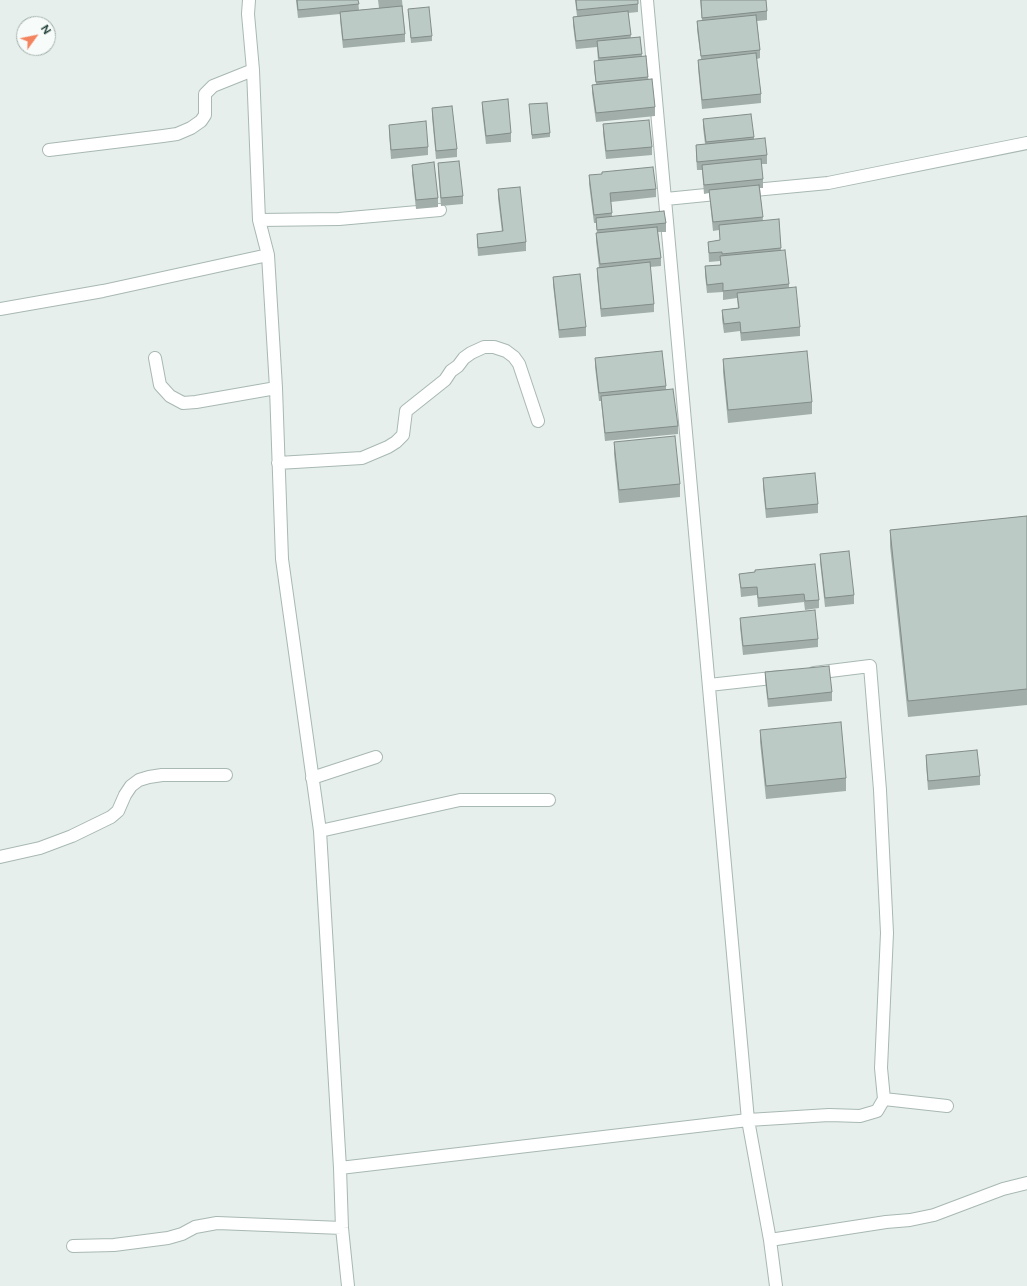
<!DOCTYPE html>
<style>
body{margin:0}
#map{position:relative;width:1027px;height:1286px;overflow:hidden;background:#e6efeb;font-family:Figtree,sans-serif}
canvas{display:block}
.north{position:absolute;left:16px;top:16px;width:40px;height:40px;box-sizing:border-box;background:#f7fbf9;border:1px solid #a3b1ad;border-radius:50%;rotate:57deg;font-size:11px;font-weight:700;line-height:16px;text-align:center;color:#24423a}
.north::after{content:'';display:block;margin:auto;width:14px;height:18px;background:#f4845f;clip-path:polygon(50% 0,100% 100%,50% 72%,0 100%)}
</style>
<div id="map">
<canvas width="1027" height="1286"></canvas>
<div class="north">N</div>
</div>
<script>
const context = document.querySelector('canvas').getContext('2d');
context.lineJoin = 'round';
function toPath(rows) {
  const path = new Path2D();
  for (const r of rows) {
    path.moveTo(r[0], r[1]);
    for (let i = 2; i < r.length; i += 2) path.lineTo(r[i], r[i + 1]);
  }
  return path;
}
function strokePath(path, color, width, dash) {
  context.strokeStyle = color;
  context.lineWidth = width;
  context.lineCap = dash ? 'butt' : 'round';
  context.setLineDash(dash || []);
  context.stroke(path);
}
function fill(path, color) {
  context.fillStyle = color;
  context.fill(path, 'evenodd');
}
const street = toPath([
 [249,0,248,14,253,70,259,220,268,255,276,388,282,559,320,831,340,1168,342,1228,348,1286],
 [647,0,748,1120,770,1240,776,1286],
 [49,150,163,136,177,134,191,128,201,121,205,115,205,94,213,86,253,70],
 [744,191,828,183,1027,143],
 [666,199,726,193],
 [259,220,339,219,440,210],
 [0,309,103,291,268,255],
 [155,358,160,385,170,396,183,403,196,402,276,388],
 [278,463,362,458,388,447,396,442,403,435,406,411,445,380,451,371,458,366,464,358,471,353,484,347,494,347,506,351,514,357,519,364,538,421],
 [709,685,781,677],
 [312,778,376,757],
 [320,831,460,800,549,800],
 [0,857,40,848,72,836,111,817,118,811,125,795,131,786,139,780,149,777,162,775,226,775],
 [884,1099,947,1106],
 [340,1168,748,1120,829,1115,860,1116,877,1111,884,1099,881,1068,887,933,880,790,870,666,814,673],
 [770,1240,886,1222,910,1220,934,1215,1003,1189,1027,1183],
 [73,1246,114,1245,168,1238,182,1234,195,1227,217,1223,342,1228]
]);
const wall = toPath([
 [296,0,358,0,359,10,379,8,378,0,402,0,405,34,405,42,343,48,340,20,340,14,298,18],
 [575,0,638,0,638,12,628,13,631,38,640,37,642,56,648,77,655,107,655,116,596,122,592,93,592,85,596,84,594,70,594,61,598,61,597,47,576,49,573,25,573,17,577,16],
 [700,0,766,0,767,11,767,20,757,21,760,50,760,58,757,59,761,94,761,103,702,109,698,68,698,60,701,59,697,30,697,21,702,21],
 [408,9,432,36,432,41,411,43],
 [482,102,511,133,511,142,486,144,482,110],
 [529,104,550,133,550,137,532,139],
 [432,108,457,149,457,157,436,159,432,117],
 [703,119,754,137,754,140,767,155,767,164,761,164,763,179,763,188,760,188,763,221,779,219,781,250,789,284,789,288,800,327,800,336,741,341,740,331,724,333,722,319,722,310,738,308,737,298,723,300,723,292,707,293,705,275,705,266,720,265,720,261,709,262,708,242,720,240,719,230,713,231,709,193,704,194,702,170,697,170,696,154,696,145,705,144,703,127],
 [603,124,652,147,652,155,606,159,603,133],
 [389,125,428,147,428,155,391,159,389,133],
 [438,163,463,196,463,204,441,206,438,171],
 [412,165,438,198,438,207,416,209,412,173],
 [589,175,656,189,656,197,611,202,612,216,666,223,666,232,658,232,661,258,661,266,650,267,654,304,654,312,601,317,597,276,597,268,599,267,596,241,596,233,597,233,596,223,594,223,589,184],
 [498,189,526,242,526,251,478,256,477,242,477,234,502,232,498,198],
 [553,277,586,327,586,336,559,338,553,285],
 [595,358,666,386,666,389,678,426,678,434,605,441,601,401,599,401,595,367],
 [723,359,812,402,812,414,728,423,723,372],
 [614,442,680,484,680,497,619,503,614,454],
 [763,478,818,504,818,513,766,518,763,487],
 [1027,516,1027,705,908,717,890,546,890,530],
 [820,554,854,595,854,604,825,607,820,562],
 [755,572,819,600,819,608,805,610,804,602,758,607,757,595,741,597,739,574],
 [740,618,818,639,818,647,743,655,740,627],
 [765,672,832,692,832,701,768,707,765,680],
 [760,730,846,778,846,791,766,799,760,742],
 [926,755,980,776,980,785,928,790,926,763]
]);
const building = toPath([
 [297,0,358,0,359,4,298,10,297,0],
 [576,0,638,0,638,4,577,10,576,0],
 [701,0,766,0,767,11,702,18,701,0],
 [402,6,405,34,343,40,340,12,402,6],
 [429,7,432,36,411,38,408,9,429,7],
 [628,11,631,35,576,41,573,17,628,11],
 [756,15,760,50,701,56,697,21,756,15],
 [640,37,642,54,599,58,597,41,640,37],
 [756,53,761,94,702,100,698,60,756,53],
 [646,56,648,77,596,82,594,61,646,56],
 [652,79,655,107,596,113,592,85,652,79],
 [508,99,511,133,486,136,482,102,508,99],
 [547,103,550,133,532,135,529,104,547,103],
 [452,106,457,149,436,151,432,108,452,106],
 [751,114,754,137,706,142,703,119,751,114],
 [649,120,652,147,606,151,603,124,649,120],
 [426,121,428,147,391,150,389,125,426,121],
 [765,138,767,155,697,162,696,145,765,138],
 [761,159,763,179,704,185,702,165,761,159],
 [459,161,463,196,441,198,438,163,459,161],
 [434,162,438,198,416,200,412,165,434,162],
 [653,167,656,189,610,193,612,213,594,215,589,175,602,174,602,172,653,167],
 [759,185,763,217,713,222,709,190,759,185],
 [520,187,526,242,478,248,477,234,503,231,498,189,520,187],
 [664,211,666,223,597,230,596,218,664,211],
 [779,219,781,248,722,254,722,252,709,253,708,242,720,240,719,225,779,219],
 [657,227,661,258,600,264,596,233,657,227],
 [785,250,789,284,723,291,723,283,707,285,705,266,721,265,720,256,785,250],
 [650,262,654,304,601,309,597,268,650,262],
 [580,274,586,327,559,330,553,277,580,274],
 [796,287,800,327,741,333,740,322,724,324,722,310,739,308,737,293,796,287],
 [662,351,666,386,599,393,595,358,662,351],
 [807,351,812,402,728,410,723,359,807,351],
 [673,389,678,426,605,433,601,396,673,389],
 [675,436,680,484,619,490,614,442,675,436],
 [815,473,818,504,766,509,763,478,815,473],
 [1027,516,1027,689,908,701,890,530,1027,516],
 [849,551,854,595,825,598,820,554,849,551],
 [815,564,819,600,805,601,804,594,758,598,757,587,741,588,739,574,755,572,755,570,815,564],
 [815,610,818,639,743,646,740,618,815,610],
 [829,666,832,692,768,699,765,672,829,666],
 [841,722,846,778,766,786,760,730,841,722],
 [977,750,980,776,928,781,926,755,977,750]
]);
strokePath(street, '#a8b8b2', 14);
strokePath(street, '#fff', 12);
fill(wall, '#a1aea9');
fill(building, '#bbcac4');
strokePath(building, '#838d89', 1);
</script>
